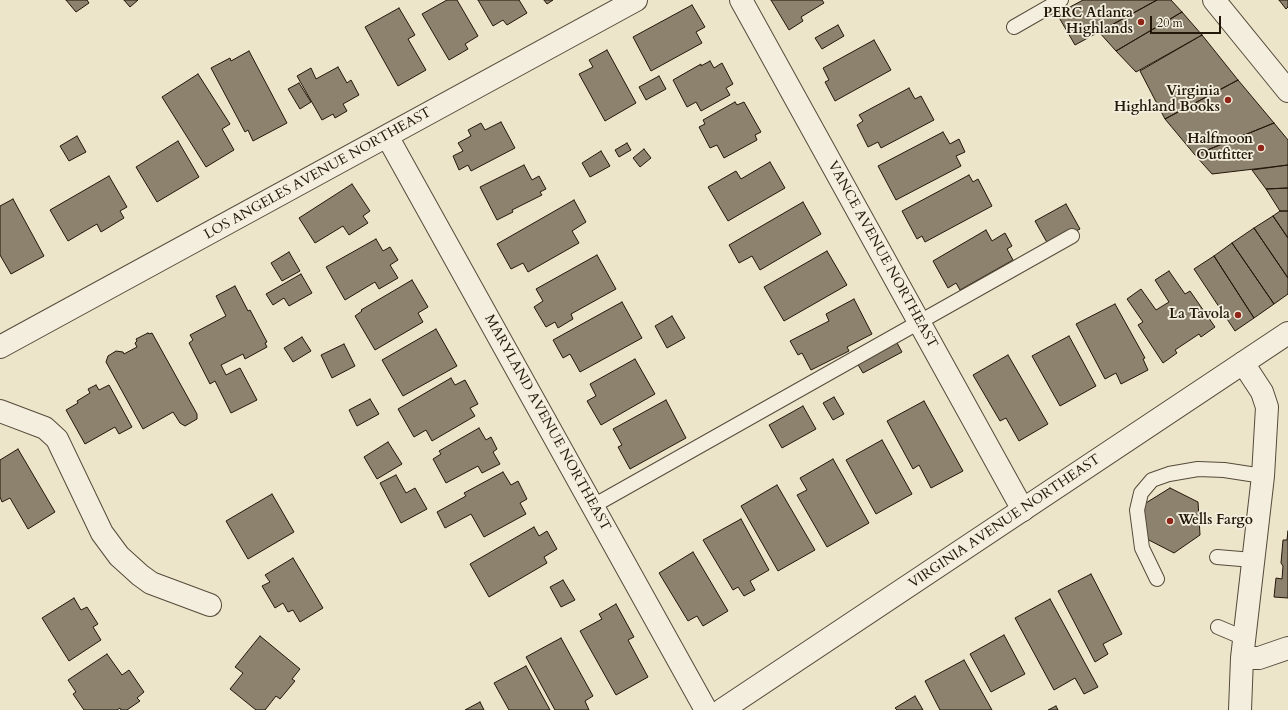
<!DOCTYPE html>
<style>
body{margin:0}
#map{position:relative;width:1288px;height:710px;overflow:hidden;background:#ede5ca;font-family:Cardo,serif}
canvas{display:block}
.scale{position:absolute;left:1150px;top:16px;width:71px;height:18px;box-sizing:border-box;border:2px solid #23170a;border-top:0;padding-left:5px;font-size:12px;line-height:14px;white-space:nowrap;color:#23170a;-webkit-text-stroke:3px #f3eedd;paint-order:stroke}
</style>
<div id="map">
<canvas width="1288" height="710"></canvas>
<div class="scale">20 m</div>
</div>
<script>
const context = document.querySelector('canvas').getContext('2d');
context.lineJoin = 'round';
function fill(path, color) {
  context.fillStyle = color;
  context.fill(path, 'evenodd');
}
function toPath(rows) {
  const path = new Path2D();
  for (const r of rows) {
    path.moveTo(r[0], r[1]);
    for (let i = 2; i < r.length; i += 2) path.lineTo(r[i], r[i + 1]);
  }
  return path;
}
function strokePath(path, color, width, dash) {
  context.strokeStyle = color;
  context.lineWidth = width;
  context.lineCap = dash ? 'butt' : 'round';
  context.setLineDash(dash || []);
  context.stroke(path);
}
function write(font, color, halo, rows, align = 'center') {
  context.font = font + ' Cardo,serif';
  context.lineWidth = 3.5;
  context.setLineDash([]);
  context.textBaseline = 'middle';
  context.strokeStyle = halo;
  context.fillStyle = color;
  for (const [text, x, y, turn = 0] of rows) {
    context.save();
    context.translate(x, y);
    context.rotate((+turn || 0) * Math.PI / 180);
    context.textAlign = isNaN(turn) ? turn : align;
    if (halo) context.strokeText(text, 0, 0);
    context.fillText(text, 0, 0);
    context.restore();
  }
}
const building = toPath([
 [66,0,87,0,89,3,76,12,66,0],
 [124,0,138,0,130,7,124,0],
 [447,0,457,0,478,36,465,44,468,49,449,60,422,14,447,0],
 [478,0,519,0,527,13,507,25,503,20,493,26,478,0],
 [544,0,553,0,547,4,544,0],
 [771,0,822,0,824,3,801,17,803,21,789,30,771,0],
 [1083,0,1157,0,1075,45,1057,14,1083,0],
 [1157,0,1171,0,1182,12,1116,51,1099,32,1157,0],
 [1279,0,1288,0,1288,7,1286,9,1279,0],
 [692,5,705,27,696,32,702,43,651,71,633,37,692,5],
 [399,8,415,35,408,39,426,70,398,86,365,27,399,8],
 [1182,12,1202,35,1136,72,1116,51,1182,12],
 [838,25,844,36,822,49,815,38,838,25],
 [1202,35,1238,80,1165,119,1140,71,1202,35],
 [874,40,891,70,835,101,825,82,829,80,823,68,874,40],
 [607,50,636,103,605,121,579,74,593,67,589,60,607,50],
 [249,51,287,123,253,141,248,130,245,132,211,68,230,58,231,61,249,51],
 [710,61,714,68,722,63,733,84,726,88,730,95,701,111,696,102,687,107,673,80,701,64,701,66,710,61],
 [338,67,347,83,351,80,359,95,343,104,347,111,335,118,333,114,322,120,297,76,311,68,316,79,338,67],
 [198,74,230,124,222,129,234,150,206,167,162,97,198,74],
 [659,76,666,89,646,100,639,87,659,76],
 [1238,80,1274,123,1195,155,1165,119,1238,80],
 [299,83,311,102,300,109,288,89,299,83],
 [909,88,915,99,921,96,934,120,881,148,878,142,868,147,857,125,863,121,859,115,909,88],
 [735,102,737,105,744,102,761,132,755,135,757,140,724,158,717,145,710,148,699,127,705,124,703,120,735,102],
 [501,122,515,148,471,171,468,165,459,170,453,156,463,151,458,143,471,136,468,130,481,123,485,130,501,122],
 [1274,123,1288,140,1288,165,1212,174,1195,155,1274,123],
 [943,132,950,144,959,139,965,152,956,156,961,166,896,200,878,166,943,132],
 [77,136,86,152,69,161,60,146,77,136],
 [178,141,199,177,157,202,136,167,178,141],
 [627,143,631,150,619,157,615,150,627,143],
 [644,149,651,158,640,167,633,158,644,149],
 [601,151,610,166,590,177,582,163,601,151],
 [770,162,785,188,728,221,708,187,736,171,741,179,770,162],
 [524,165,532,180,539,176,546,189,540,192,542,195,512,210,513,212,497,220,480,187,524,165],
 [1288,165,1288,188,1266,189,1252,170,1288,165],
 [969,175,973,182,978,179,992,206,925,242,922,236,917,239,902,211,969,175],
 [109,176,127,207,120,211,124,218,101,232,97,224,68,241,50,210,109,176],
 [352,184,370,211,363,216,368,223,349,235,343,226,315,243,299,218,352,184],
 [1288,188,1288,211,1280,211,1266,189,1288,188],
 [13,199,44,256,11,274,0,255,0,206,13,199],
 [574,200,586,222,572,231,579,243,528,272,523,263,511,269,497,244,574,200],
 [803,202,821,234,760,270,752,256,739,263,729,245,803,202],
 [1066,204,1080,229,1049,246,1035,221,1066,204],
 [1280,211,1288,211,1288,238,1273,216,1280,211],
 [1273,216,1288,238,1288,278,1254,228,1273,216],
 [1254,228,1288,278,1288,294,1274,304,1232,243,1254,228],
 [986,230,992,241,1005,233,1012,246,1007,249,1013,260,960,290,956,283,948,288,933,261,986,230],
 [376,239,383,251,390,247,398,260,390,265,398,278,379,289,375,282,345,300,326,267,376,239],
 [1232,243,1274,304,1254,318,1214,256,1232,243],
 [827,251,847,285,784,321,764,287,827,251],
 [289,252,300,271,282,281,271,263,289,252],
 [597,255,616,289,571,314,573,319,558,328,555,322,546,327,534,307,543,301,536,289,597,255],
 [1214,256,1254,318,1235,331,1194,269,1214,256],
 [1169,271,1185,294,1190,291,1215,327,1201,337,1199,334,1175,350,1177,353,1163,363,1138,325,1143,322,1127,299,1141,289,1156,310,1169,302,1155,280,1169,271],
 [301,274,312,293,289,306,284,298,273,305,266,294,301,274],
 [412,280,428,307,418,313,423,322,375,350,355,316,362,311,361,310,412,280],
 [235,286,248,311,250,310,267,342,265,343,267,347,245,359,243,354,221,365,226,375,240,368,257,400,231,413,215,381,210,384,189,343,193,340,190,335,226,316,216,296,235,286],
 [854,299,872,334,847,347,849,351,811,370,802,353,798,355,790,341,829,321,826,314,854,299],
 [622,302,642,338,580,372,570,354,563,358,553,340,622,302],
 [1115,304,1145,358,1143,359,1148,370,1121,384,1116,373,1105,379,1076,324,1115,304],
 [672,316,685,338,667,348,655,326,672,316],
 [436,329,457,366,403,396,382,360,436,329],
 [148,333,149,334,152,333,197,414,197,419,185,426,180,423,173,412,143,429,106,362,108,356,116,351,123,352,124,354,137,347,135,343,137,341,136,339,148,333],
 [1069,336,1096,386,1060,406,1032,356,1069,336],
 [302,337,311,351,293,362,284,348,302,337],
 [896,341,902,352,863,373,857,363,896,341],
 [344,344,355,366,332,378,321,355,344,344],
 [1008,355,1048,424,1019,441,1006,418,1000,421,973,375,1008,355],
 [635,359,655,394,601,425,587,401,596,396,590,384,635,359],
 [451,378,455,385,465,380,478,404,470,408,475,416,432,441,426,430,414,437,398,409,451,378],
 [96,385,99,390,109,385,132,427,119,434,115,427,85,444,66,410,78,403,77,401,90,393,88,389,96,385],
 [834,397,844,414,833,420,823,403,834,397],
 [370,399,379,414,357,426,349,410,370,399],
 [666,400,686,438,630,469,618,447,622,445,613,429,666,400],
 [924,401,963,471,931,488,919,465,913,469,887,421,924,401],
 [803,406,816,429,782,448,769,425,803,406],
 [479,428,486,440,491,437,497,449,493,452,500,464,482,473,478,466,446,483,433,459,441,454,439,451,479,428],
 [882,440,912,494,876,514,846,460,882,440],
 [388,442,402,464,377,479,364,457,388,442],
 [18,449,55,512,28,529,10,498,2,502,0,497,0,460,18,449],
 [833,459,869,523,827,547,797,495,807,490,800,478,833,459],
 [503,472,511,485,518,481,527,499,520,503,526,514,484,537,471,514,445,528,437,512,466,496,464,493,503,472],
 [396,475,406,493,415,488,427,509,401,523,380,483,396,475],
 [777,485,815,550,778,571,741,506,777,485],
 [1170,488,1198,502,1200,535,1174,553,1143,537,1141,506,1170,488],
 [272,494,294,532,248,559,226,521,272,494],
 [741,519,769,570,750,581,755,590,744,596,738,587,733,590,703,540,741,519],
 [534,527,539,536,547,531,557,549,544,557,547,563,489,597,470,564,534,527],
 [1288,531,1288,598,1274,597,1276,578,1282,579,1283,566,1281,563,1283,540,1287,540,1288,531],
 [693,552,728,611,703,626,697,616,688,621,659,573,693,552],
 [293,558,323,608,300,622,293,610,288,612,283,603,275,608,262,586,270,582,265,575,293,558],
 [1091,574,1122,634,1103,644,1108,654,1095,662,1058,591,1091,574],
 [563,580,575,600,561,607,550,587,563,580],
 [74,598,81,610,87,607,98,624,93,627,101,640,69,661,42,618,74,598],
 [1050,599,1098,687,1084,694,1075,678,1054,690,1015,618,1050,599],
 [616,604,634,637,628,640,648,677,616,695,580,631,602,619,599,614,616,604],
 [1004,635,1025,674,991,692,970,654,1004,635],
 [260,636,300,669,292,679,295,681,280,699,276,696,265,710,256,710,230,689,243,673,235,667,260,636],
 [561,638,593,696,585,701,589,710,555,710,526,657,561,638],
 [107,654,122,675,129,670,144,692,137,698,140,701,127,710,121,710,120,708,117,710,84,710,73,694,76,692,68,680,107,654],
 [964,660,992,710,940,710,925,681,964,660],
 [526,666,550,710,509,710,494,683,526,666],
 [915,696,923,710,897,710,895,708,915,696],
 [480,702,484,710,465,710,480,702],
 [1056,706,1058,710,1048,710,1056,706]
]);
const service = toPath([
 [1014,27,1061,0],
 [593,506,1072,236],
 [1217,557,1253,560],
 [1157,579,1142,548,1137,510,1141,493,1152,480,1169,474,1198,469,1224,470,1263,476],
 [1218,627,1244,638]
]);
const minor = toPath([
 [741,0,1023,510],
 [387,136,706,710],
 [0,347,636,0],
 [0,411,45,428,57,439,102,533,119,556,140,575,151,583,210,605],
 [1242,658,1259,658,1288,648],
 [1240,710,1242,658,1263,476,1267,407,1262,392,1243,363]
]);
const tertiary = toPath([
 [1214,0,1288,91],
 [722,710,1288,333]
]);
const markers = [
 [1141,22,4,"#8f2418"],
 [1228,100,4,"#8f2418"],
 [1261,148,4,"#8f2418"],
 [1238,315,4,"#8f2418"],
 [1170,521,4,"#8f2418"]
];
const poiNames = [
 ["PERC Atlanta",1133,14],
 ["Highlands",1133,30],
 ["Virginia",1220,92],
 ["Highland Books",1220,108],
 ["Halfmoon",1253,140],
 ["Outfitter",1253,156],
 ["La Tavola",1230,315],
 ["Wells Fargo",1178,521,"left"]
];
const streetNames = [
 ["LOS ANGELES AVENUE NORTHEAST",318,174,-29],
 ["VANCE AVENUE NORTHEAST",882,255,61],
 ["MARYLAND AVENUE NORTHEAST",547,423,61],
 ["VIRGINIA AVENUE NORTHEAST",1005,522,-34]
];
fill(building, '#8c826e');
strokePath(building, '#23170a', 1);
strokePath(service, '#564a3a', 16);
strokePath(minor, '#564a3a', 24);
strokePath(tertiary, '#564a3a', 24);
strokePath(service, '#f3eedd', 14);
strokePath(minor, '#f3eedd', 22);
strokePath(tertiary, '#f3eedd', 22);
for (const [x, y, r, color] of markers) {
  const dot = new Path2D();
  dot.arc(x, y, r, 0, 2 * Math.PI);
  context.fillStyle = color;
  context.fill(dot);
  strokePath(dot, '#f3eedd', 1.5);
}
write('bold 14px', '#23170a', '#f3eedd', poiNames, 'right');
write('14px', '#23170a', '#f3eedd', streetNames);
</script>
